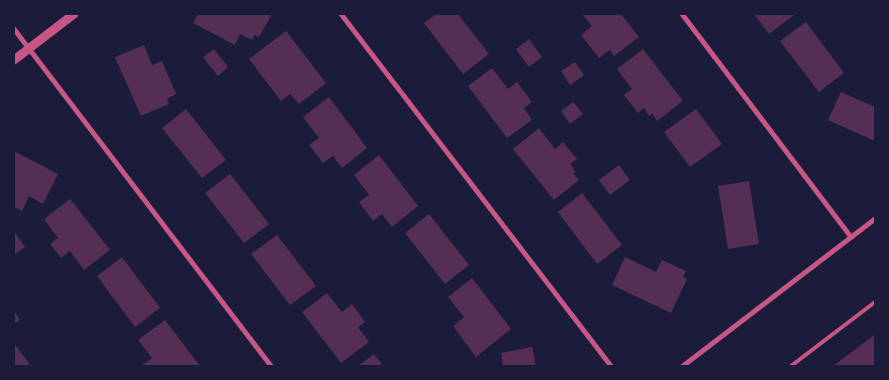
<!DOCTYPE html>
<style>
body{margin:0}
#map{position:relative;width:889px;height:380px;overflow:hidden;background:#1b1b3a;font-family:"PT Sans",sans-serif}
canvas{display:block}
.frame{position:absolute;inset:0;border:15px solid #1b1b3a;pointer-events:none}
</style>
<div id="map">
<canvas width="889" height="380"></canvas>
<div class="frame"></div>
</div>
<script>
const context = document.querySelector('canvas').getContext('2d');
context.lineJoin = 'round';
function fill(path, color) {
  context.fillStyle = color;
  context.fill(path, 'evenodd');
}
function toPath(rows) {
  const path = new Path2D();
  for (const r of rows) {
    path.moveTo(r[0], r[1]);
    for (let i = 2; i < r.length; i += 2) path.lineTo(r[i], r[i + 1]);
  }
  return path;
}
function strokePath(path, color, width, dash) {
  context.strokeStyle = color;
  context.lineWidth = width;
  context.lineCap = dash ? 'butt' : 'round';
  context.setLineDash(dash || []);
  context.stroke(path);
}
const building = toPath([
 [198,14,272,14,259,37,255,35,252,40,240,34,235,45,193,23],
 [436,14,458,14,489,54,463,74,424,23],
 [582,14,621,14,639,37,614,56,610,50,599,58,581,35,592,26],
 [754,14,793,14,794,15,769,34],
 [806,22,844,73,819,92,780,41],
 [286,31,326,83,299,104,290,94,281,101,249,59],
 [529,39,542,57,529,67,516,49],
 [144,45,152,65,162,61,176,94,167,99,169,104,141,116,115,57],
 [214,49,228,67,218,76,203,57],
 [643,49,683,101,657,121,652,113,649,116,644,108,638,113,624,95,632,89,617,69],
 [575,62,584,75,570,85,561,71],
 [492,68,508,89,517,82,532,102,524,108,532,120,507,138,468,86],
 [841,92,875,107,875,141,828,120],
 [329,97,367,148,342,168,333,156,323,163,309,145,319,138,303,117],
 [573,102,583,114,570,124,561,111],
 [186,109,226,160,202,178,162,128],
 [696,109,722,144,690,167,664,132],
 [539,128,555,149,563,142,577,159,570,164,576,172,573,173,579,180,554,200,513,149],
 [14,151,58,174,43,204,29,196,22,211,14,207],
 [379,155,418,206,392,227,382,214,373,221,359,202,369,195,354,175],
 [619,165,630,180,610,195,599,180],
 [230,174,269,224,244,243,205,193],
 [749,181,759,244,728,249,718,186],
 [582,193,622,245,597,264,558,212],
 [70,199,110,250,84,270,70,251,61,258,50,244,58,238,44,219],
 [429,214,469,265,445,284,405,233],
 [15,233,25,247,15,254,14,234],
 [277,235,316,286,290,305,251,254],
 [122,257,160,308,135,327,97,276],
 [625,257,656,272,662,260,686,271,683,277,687,279,671,313,612,285],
 [472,278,511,329,476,357,453,326,464,317,448,297],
 [327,293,342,312,352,304,365,322,358,327,369,342,341,363,302,312],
 [14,311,20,320,14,324],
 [165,320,200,366,141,366,152,358,138,340],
 [874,335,875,366,833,366,853,351],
 [14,343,31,366,14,366],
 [532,347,536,366,503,366,501,353],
 [374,354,383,366,358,366]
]);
const service = toPath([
 [791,366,875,302]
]);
const minor = toPath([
 [341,14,611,366],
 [682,14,851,237],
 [14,29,271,366],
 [683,366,875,219]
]);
const tertiary = toPath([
 [14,60,74,14]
]);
fill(building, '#542f53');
strokePath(service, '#c65784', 4);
strokePath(minor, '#c65784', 5);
strokePath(tertiary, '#c65784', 9);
</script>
